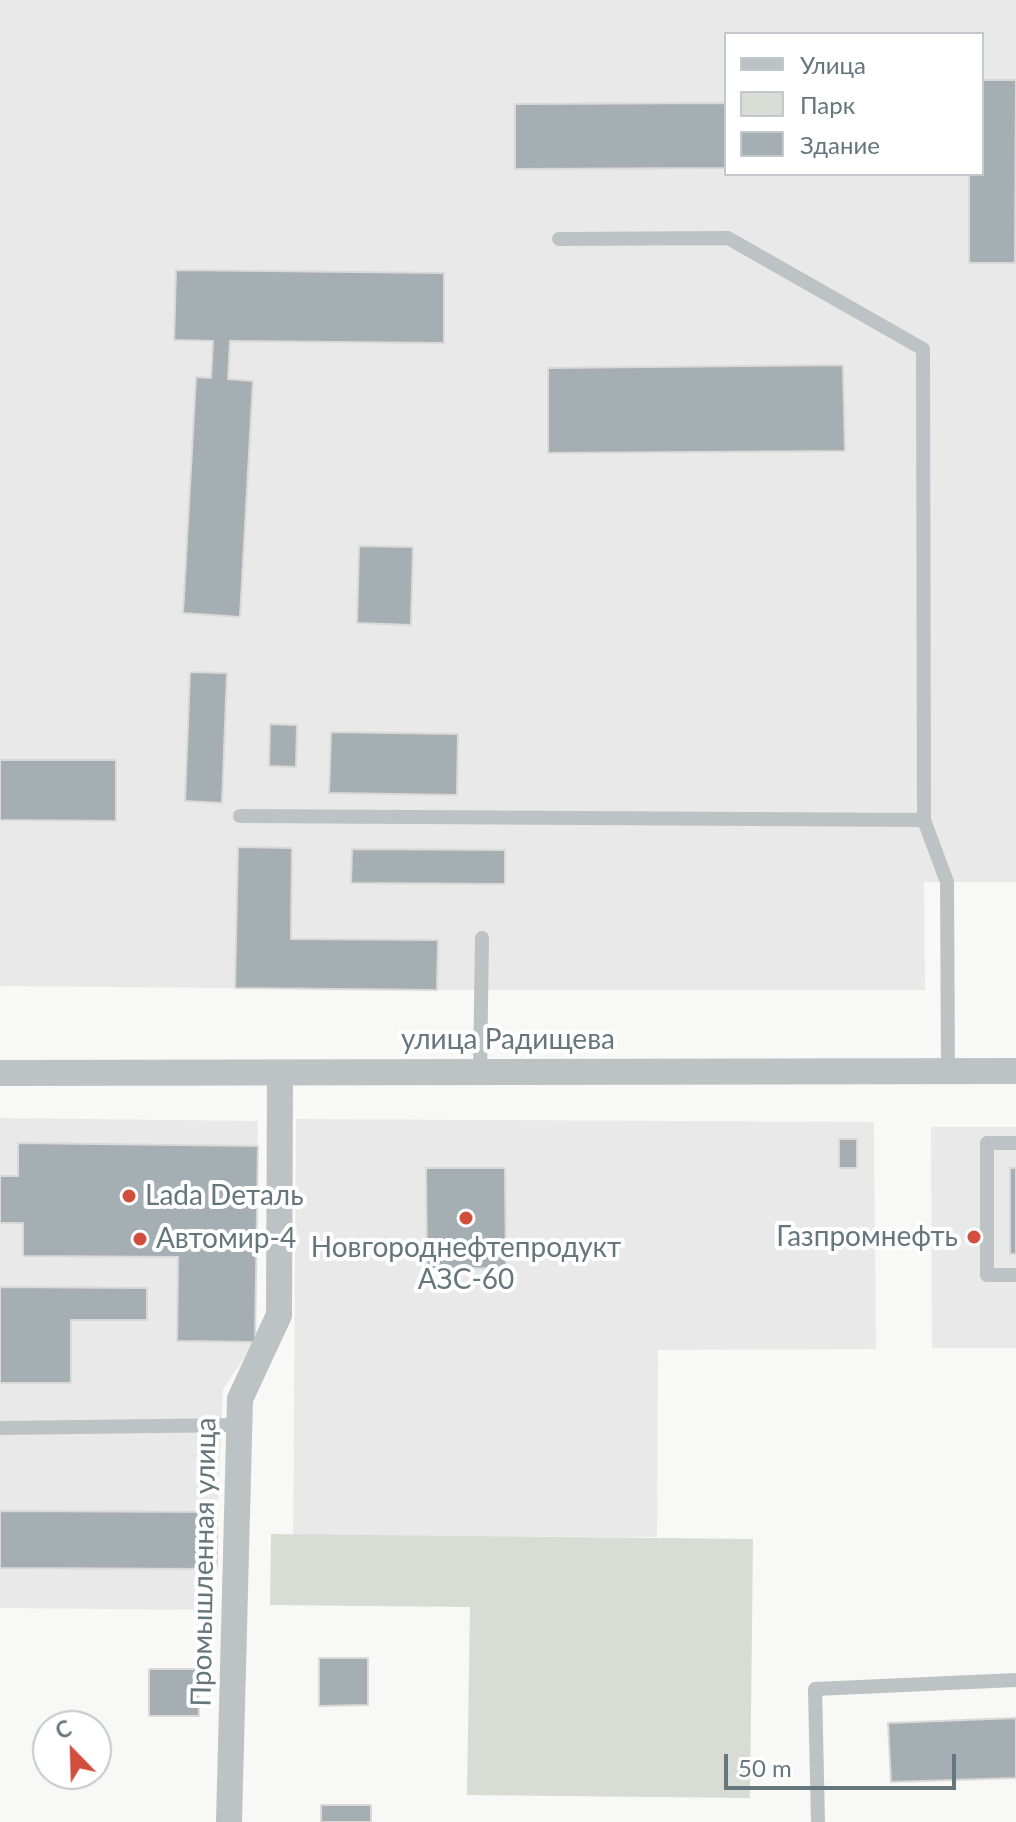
<!DOCTYPE html>
<meta charset="utf-8">
<style>
body{margin:0}
#map{position:relative;width:1016px;height:1822px;overflow:hidden;background:#f8f8f6;font-family:Lato,sans-serif}
canvas{display:block}
.legend{position:absolute;left:724px;top:32px;width:260px;height:144px;box-sizing:border-box;background:#fff;border:2px solid #c2c8cb;margin:0;padding:10px 14px;list-style:none;font-size:24px;color:#66767d}
.legend li{display:flex;align-items:center;gap:16px;height:40px}
.legend b{width:40px;border:2px solid #c2c8cb}
.north{position:absolute;left:32px;top:1710px;width:80px;height:80px;box-sizing:border-box;background:#fff;border:2px solid #c2c8cb;border-radius:50%;rotate:337deg;font-size:22px;font-weight:700;line-height:32px;text-align:center;color:#66767d}
.north::after{content:'';display:block;margin:auto;width:28px;height:36px;background:#d14d3c;clip-path:polygon(50% 0,100% 100%,50% 72%,0 100%)}
.scale{position:absolute;left:724px;top:1754px;width:232px;height:36px;box-sizing:border-box;border:4px solid #66767d;border-top:0;padding-left:10px;font-size:24px;line-height:28px;white-space:nowrap;color:#66767d;-webkit-text-stroke:6px #fff;paint-order:stroke}
</style>
<div id="map">
<canvas width="1016" height="1822"></canvas>
<ul class="legend">
<li><b style="height:10px;background:#bdc2c5"></b>Улица</li>
<li><b style="height:22px;background:#d8dcd5"></b>Парк</li>
<li><b style="height:22px;background:#a5aeb2"></b>Здание</li>
</ul>
<div class="north">С</div>
<div class="scale">50 m</div>
</div>
<script>
const context = document.querySelector('canvas').getContext('2d');
context.lineJoin = 'round';
function fill(path, color) {
  context.fillStyle = color;
  context.fill(path, 'evenodd');
}
function toPath(rows) {
  const path = new Path2D();
  for (const r of rows) {
    path.moveTo(r[0], r[1]);
    for (let i = 2; i < r.length; i += 2) path.lineTo(r[i], r[i + 1]);
  }
  return path;
}
function strokePath(path, color, width, dash) {
  context.strokeStyle = color;
  context.lineWidth = width;
  context.lineCap = dash ? 'butt' : 'round';
  context.setLineDash(dash || []);
  context.stroke(path);
}
function write(font, color, halo, rows, align = 'center') {
  context.font = font + ' Lato,sans-serif';
  context.lineWidth = 8;
  context.setLineDash([]);
  context.textBaseline = 'middle';
  context.strokeStyle = halo;
  context.fillStyle = color;
  for (const [text, x, y, turn = 0] of rows) {
    context.save();
    context.translate(x, y);
    context.rotate((+turn || 0) * Math.PI / 180);
    context.textAlign = isNaN(turn) ? turn : align;
    if (halo) context.strokeText(text, 0, 0);
    context.fillText(text, 0, 0);
    context.restore();
  }
}
const built = toPath([
 [0,0,1016,0,1016,882,924,882,925,990,437,990,0,986],
 [726,34,982,34,982,174,726,174],
 [0,1118,258,1121,255,1342,223,1389,213,1610,0,1608],
 [296,1119,874,1122,876,1349,658,1350,657,1537,293,1536],
 [931,1127,1016,1127,1016,1348,932,1348]
]);
const green = toPath([
 [271,1534,753,1539,750,1798,467,1795,470,1607,270,1605]
]);
const building = toPath([
 [982,80,1016,80,1015,263,969,263,969,174,982,174,982,80],
 [726,103,726,168,515,169,515,104,726,103],
 [176,270,444,273,444,343,230,341,228,379,253,381,240,617,183,613,196,377,211,378,213,341,174,340,176,270],
 [843,365,845,451,548,453,548,368,843,365],
 [359,546,413,547,411,625,357,623,359,546],
 [190,672,227,673,222,803,185,801,190,672],
 [270,724,297,725,296,767,269,766,270,724],
 [331,732,458,734,457,795,329,793,331,732],
 [0,760,116,760,116,821,0,820,0,760],
 [238,847,292,848,291,939,438,940,437,990,235,988,238,847],
 [352,849,505,850,505,884,351,883,352,849],
 [839,1139,857,1139,857,1168,839,1168,839,1139],
 [18,1143,258,1146,255,1342,177,1341,178,1257,23,1256,23,1223,0,1223,0,1176,18,1176,18,1143],
 [426,1168,505,1168,506,1268,427,1269,426,1168],
 [1010,1168,1016,1168,1016,1254,1010,1254,1010,1168],
 [0,1287,147,1288,147,1320,71,1320,71,1383,0,1383,0,1287],
 [0,1511,217,1512,217,1569,0,1568,0,1511],
 [319,1658,368,1658,368,1705,319,1706,319,1658],
 [149,1669,199,1669,199,1716,149,1716,149,1669],
 [1016,1718,1016,1778,891,1782,888,1723,1016,1718],
 [321,1805,371,1805,371,1822,321,1822,321,1805]
]);
const lane = toPath([
 [240,816,924,820,923,349,728,238,559,239],
 [924,820,947,882,948,1070],
 [480,1072,482,938],
 [1016,1143,987,1143,987,1275,1016,1275],
 [0,1428,239,1425],
 [818,1822,815,1689,1016,1680]
]);
const street = toPath([
 [0,1073,1016,1071],
 [229,1822,240,1399,279,1315,280,1073]
]);
const markers = [
 [129,1196,8,"#d14d3c"],
 [466,1218,8,"#d14d3c"],
 [974,1237,8,"#d14d3c"],
 [140,1239,8,"#d14d3c"]
];
const streetNames = [
 ["улица Радищева",508,1040],
 ["Промышленная улица",204,1562,-89]
];
const poiNames = [
 ["Lada Dеталь",145,1196],
 ["Газпромнефть",958,1237,"right"],
 ["Автомир-4",156,1239],
 ["Новгороднефтепродукт",466,1248,"center"],
 ["АЗС-60",466,1280,"center"]
];
fill(built, '#e9e9e9');
fill(green, '#d8dcd5');
fill(building, '#a5aeb2');
strokePath(building, '#dad9d8', 2);
strokePath(lane, '#bdc2c5', 14);
strokePath(street, '#bdc2c5', 26);
for (const [x, y, r, color] of markers) {
  const dot = new Path2D();
  dot.arc(x, y, r, 0, 2 * Math.PI);
  context.fillStyle = color;
  context.fill(dot);
  strokePath(dot, '#fff', 3);
}
write('28px', '#66767d', '#fff', streetNames);
write('28px', '#66767d', '#fff', poiNames, 'left');
</script>
